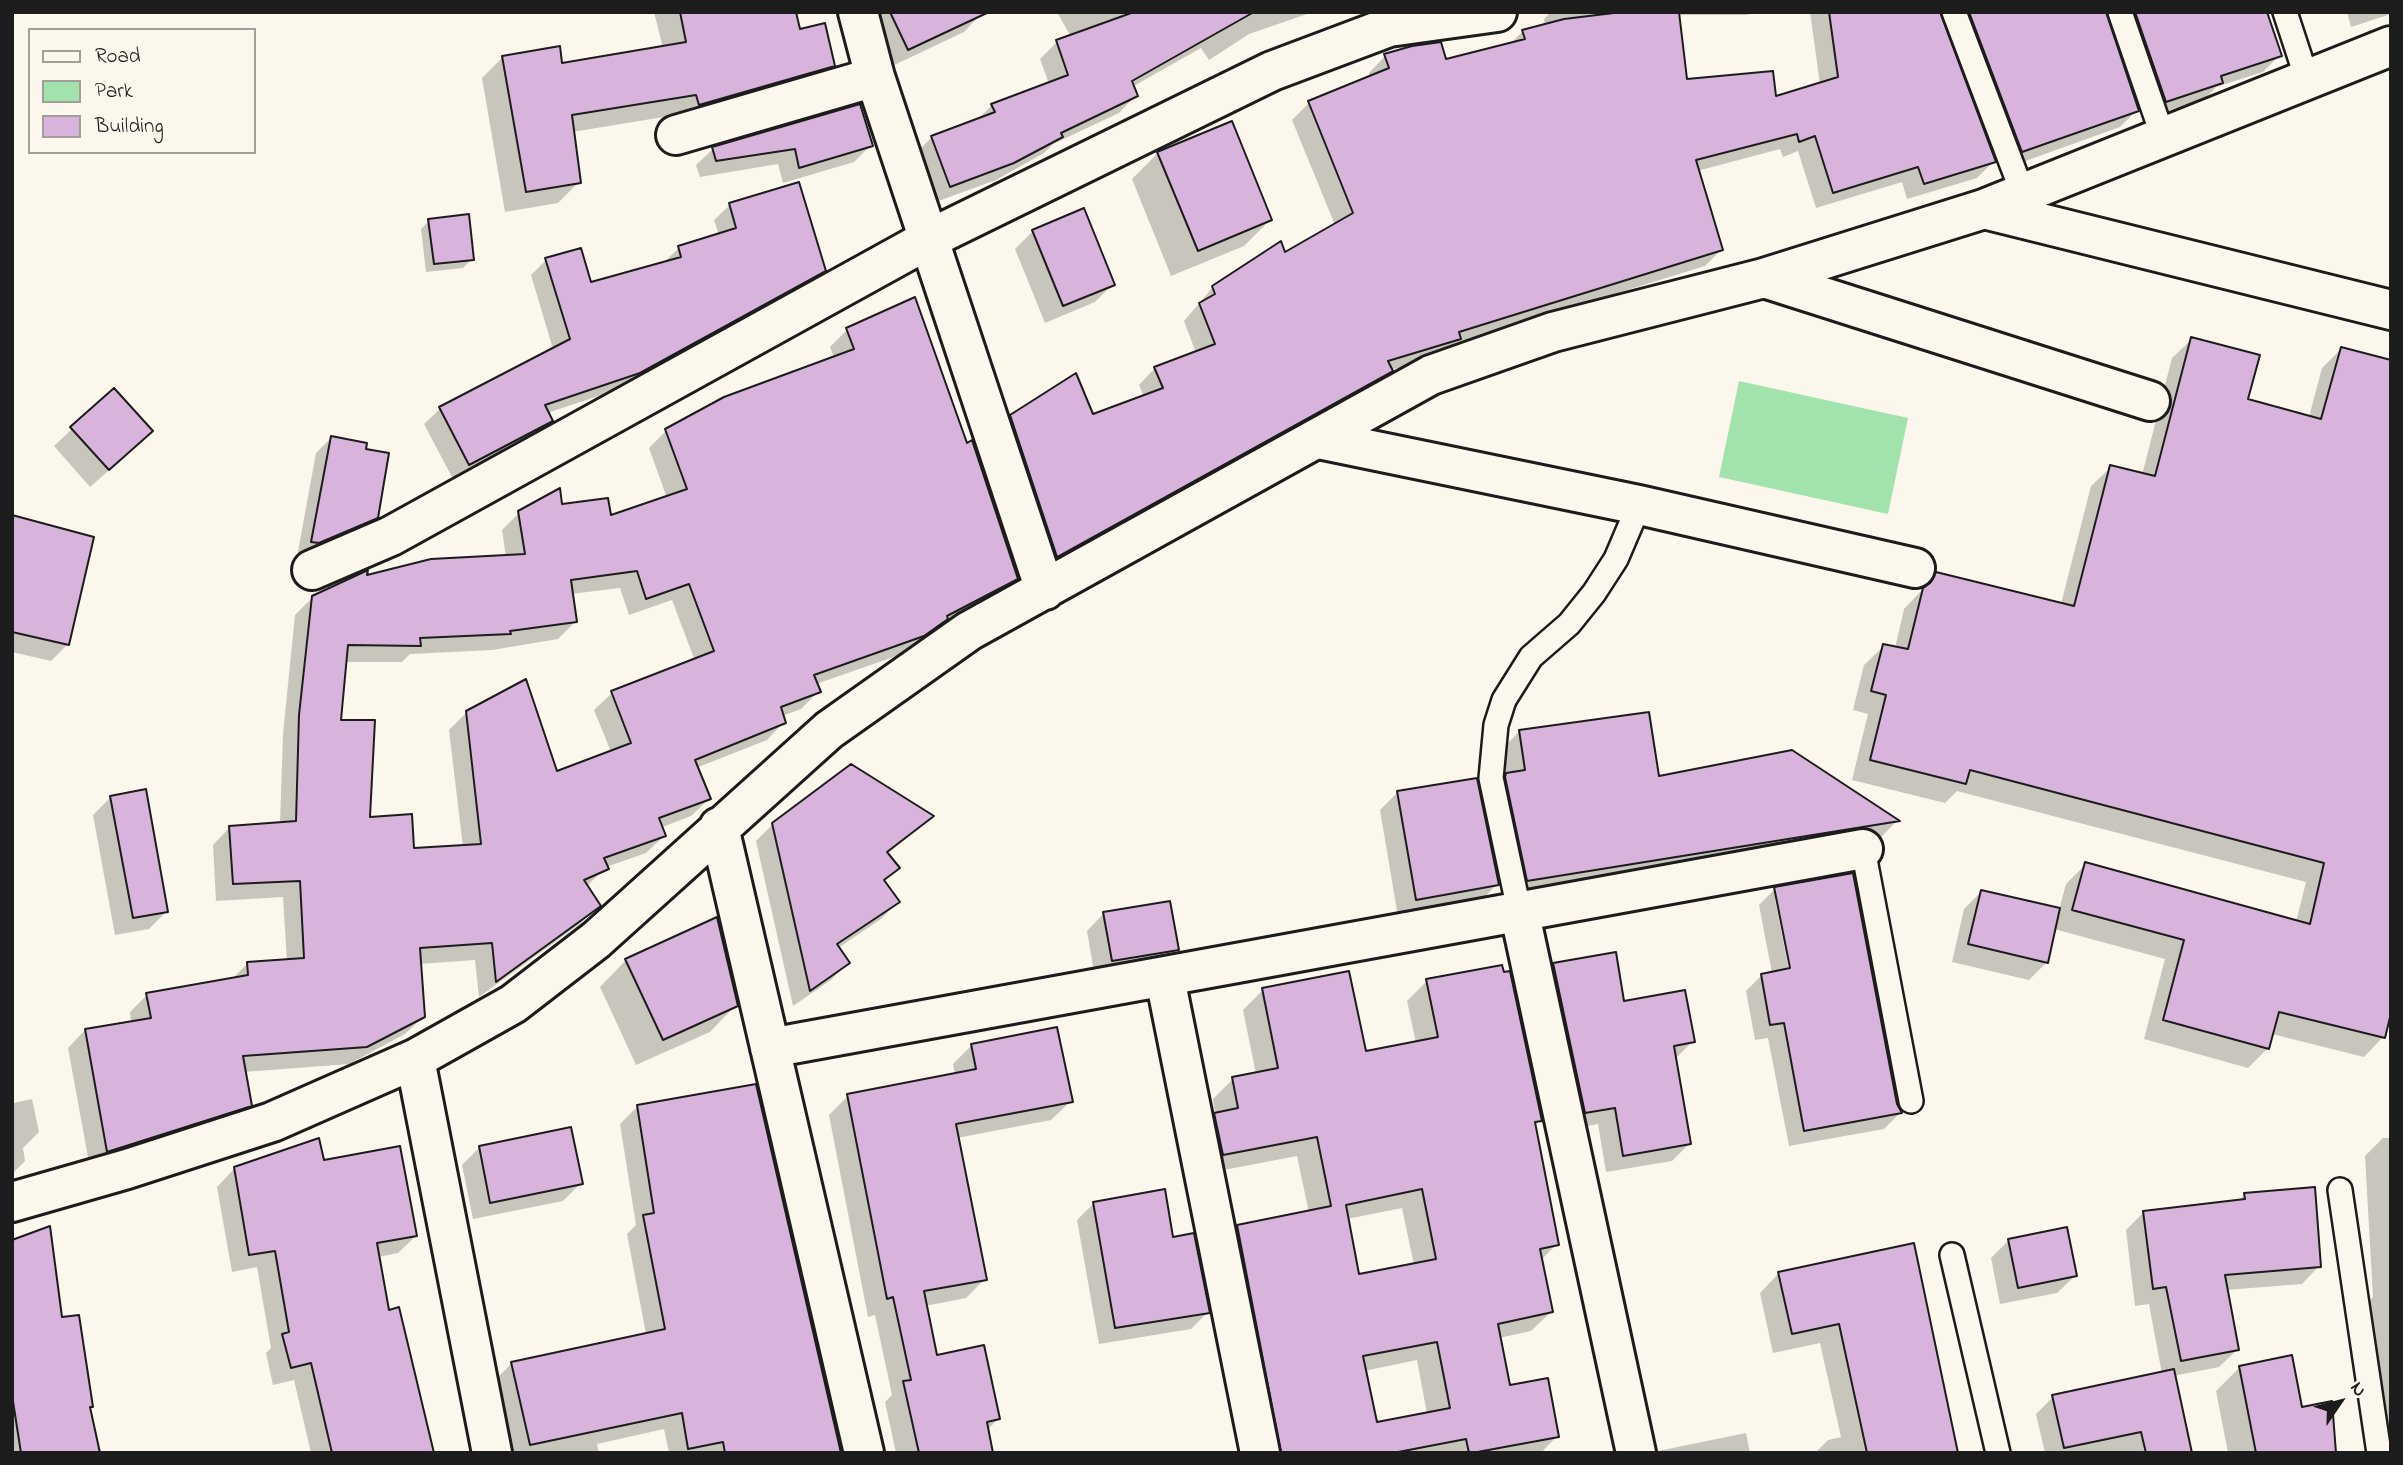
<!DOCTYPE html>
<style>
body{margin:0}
#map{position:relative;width:2403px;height:1465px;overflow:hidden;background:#fbf7ec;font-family:"Indie Flower",sans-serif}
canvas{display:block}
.frame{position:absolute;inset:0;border:14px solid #1c1c1c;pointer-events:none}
.legend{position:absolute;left:28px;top:28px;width:228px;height:126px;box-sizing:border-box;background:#fbf7ec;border:2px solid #a29f99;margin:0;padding:9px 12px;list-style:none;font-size:21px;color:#1c1c1c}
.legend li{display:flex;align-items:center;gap:14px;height:35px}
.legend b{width:35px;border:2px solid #a29f99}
.north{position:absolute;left:2305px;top:1367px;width:70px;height:70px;-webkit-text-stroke:5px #fbf7ec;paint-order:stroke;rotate:55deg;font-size:19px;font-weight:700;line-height:28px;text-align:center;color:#1c1c1c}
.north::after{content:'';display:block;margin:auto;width:24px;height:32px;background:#1c1c1c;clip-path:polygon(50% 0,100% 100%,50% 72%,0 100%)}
</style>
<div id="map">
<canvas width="2403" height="1465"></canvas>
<div class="frame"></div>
<ul class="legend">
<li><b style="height:9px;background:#fbf7ec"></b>Road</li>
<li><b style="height:19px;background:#a2e3ad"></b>Park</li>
<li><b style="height:19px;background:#d8b3dc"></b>Building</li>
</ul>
<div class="north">N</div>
</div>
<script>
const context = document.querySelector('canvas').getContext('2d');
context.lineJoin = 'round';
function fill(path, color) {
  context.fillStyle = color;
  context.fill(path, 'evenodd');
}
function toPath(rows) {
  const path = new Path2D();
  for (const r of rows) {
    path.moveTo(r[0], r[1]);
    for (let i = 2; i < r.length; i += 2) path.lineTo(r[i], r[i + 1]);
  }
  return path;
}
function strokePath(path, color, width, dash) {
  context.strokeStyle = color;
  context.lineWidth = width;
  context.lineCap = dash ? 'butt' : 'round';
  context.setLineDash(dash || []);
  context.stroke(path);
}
const green = toPath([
 [1739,381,1908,418,1888,514,1719,477]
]);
const shadow = toPath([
 [654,12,750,12,799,31,833,65,812,86,676,115,572,132,579,182,558,203,505,212,482,78,503,57,561,65,663,48],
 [876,12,980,12,981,14,964,32,890,67],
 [1057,12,1313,12,1249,34,1209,60,1201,48,1132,87,1135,96,1119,113,1053,144,1044,153,996,180,933,203,915,154,932,137,977,120,992,105,1049,84,1040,59,1057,42,1071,37],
 [1551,12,1751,12,1748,15,1678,15,1685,81,1774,98,1820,84,1810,12,1940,12,1994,161,1977,178,1907,199,1902,182,1816,208,1798,151,1783,157,1780,149,1697,171,1721,250,1705,266,1455,343,1442,356,1391,370,1374,388,1040,572,994,433,1011,417,1092,417,1144,397,1139,385,1155,368,1196,353,1184,321,1213,287,1284,254,1335,225,1292,120,1309,103,1370,77,1369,73,1385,56,1444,62,1509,45,1523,31,1545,26,1544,19],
 [1944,12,2103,12,2137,110,2120,127,2006,168,1951,24,1941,16],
 [2104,12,2265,12,2280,55,2263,72,2216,87,2205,99,2149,117,2117,23],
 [2347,12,2391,12,2391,14,2351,27],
 [871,145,854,162,783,183,778,164,700,177,696,165,713,149],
 [1158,153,1270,220,1244,246,1171,276,1132,179],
 [730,205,824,270,809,286,623,388,547,413,551,421,536,436,453,479,424,424,440,409,553,349,531,275,546,260,590,284,662,264,679,248,719,235,714,220],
 [429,221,472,259,463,268,426,272,421,229],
 [1033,231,1113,284,1095,302,1045,323,1015,249],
 [847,330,1016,578,999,596,937,628,905,653,816,684,819,691,801,709,782,716,784,722,767,740,696,768,709,799,691,816,660,828,664,836,646,853,606,867,586,887,598,906,581,923,479,997,475,960,420,964,423,1017,405,1034,349,1064,244,1072,250,1105,232,1122,90,1168,68,1048,85,1030,131,1023,130,1012,147,995,232,979,248,963,287,961,283,897,216,901,213,845,230,827,280,824,283,734,295,615,313,597,365,577,506,557,502,530,519,513,560,506,609,517,667,498,649,448,666,431,834,358,830,347],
 [620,588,629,615,672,600,695,661,612,693,594,710,611,752,556,773,467,712,449,730,463,847,413,849,368,818,339,721,345,662,402,662,410,654,492,650,558,639,575,622,571,594],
 [2192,339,2246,400,2309,417,2322,368,2341,349,2383,1037,2364,1057,2272,1034,2268,1048,2248,1068,2144,1039,2165,959,2054,929,2047,962,2029,980,1952,962,1964,909,1981,892,2059,910,2066,884,2086,864,2296,922,2306,882,1957,791,1945,803,1852,780,1868,714,1853,710,1864,665,1884,646,1895,648,1904,609,1937,574,2061,604,2091,486,2111,467,2142,475,2172,358],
 [72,429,133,449,90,487,54,446],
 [331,438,364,450,376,517,360,533,302,558,297,557,316,453],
 [12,517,68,644,51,661,12,652],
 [1519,732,1657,778,1897,821,1881,837,1510,897,1489,792,1506,775,1502,749],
 [1398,792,1497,884,1480,902,1398,917,1380,810],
 [111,797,167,911,149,929,115,935,93,815],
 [931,817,887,854,897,868,883,882,898,902,881,919,838,948,848,963,831,980,793,1006,756,841,773,824],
 [1775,889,1900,1113,1884,1129,1789,1146,1768,1038,1755,1040,1746,991,1762,975,1772,973,1759,905],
 [1775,899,1779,899,1793,977,1790,977],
 [1104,913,1177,949,1159,967,1095,978,1087,931],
 [626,960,736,1005,710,1032,636,1065,600,987],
 [1554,965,1693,1041,1675,1059,1689,1144,1672,1161,1606,1172,1598,1124,1568,1130,1536,982],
 [1427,981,1540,1120,1534,1126,1557,1244,1540,1261,1551,1312,1531,1331,1499,1338,1509,1387,1557,1436,1541,1453,1259,1453,1218,1246,1238,1227,1309,1213,1297,1156,1203,1174,1195,1134,1215,1114,1213,1099,1233,1079,1256,1074,1243,1010,1263,990,1364,1053,1416,1043,1407,1001],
 [1402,1208,1414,1265,1358,1276,1347,1219],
 [1417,1360,1427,1414,1376,1424,1364,1371],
 [972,1045,1071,1101,1051,1120,957,1138,985,1279,966,1298,925,1306,936,1357,998,1419,987,1430,992,1453,896,1453,885,1402,892,1395,875,1315,868,1317,829,1115,848,1096,955,1075,953,1064],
 [12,1094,14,1103,32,1099,39,1132,23,1148,25,1161,12,1174],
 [637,1107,837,1453,669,1453,664,1429,597,1444,599,1453,510,1453,494,1381,512,1363,646,1334,627,1234,636,1225,620,1124],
 [2383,1138,2391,1138,2391,1450,2373,1449,2362,1378,2368,1303,2373,1297,2365,1156],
 [480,1147,581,1183,563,1201,473,1219,462,1165],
 [322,1162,416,1236,398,1253,378,1257,387,1312,432,1453,311,1453,294,1380,273,1385,266,1353,271,1348,257,1267,232,1272,217,1187,234,1169],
 [2245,1194,2319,1266,2302,1284,2226,1290,2237,1350,2219,1367,2173,1376,2191,1453,2045,1453,2036,1414,2053,1397,2162,1374,2149,1304,2135,1306,2126,1230,2144,1212,2238,1202],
 [1094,1203,1171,1240,1208,1312,1191,1329,1099,1344,1077,1220],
 [2009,1240,2075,1276,2057,1293,2000,1304,1991,1258],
 [12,1242,60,1319,91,1406,88,1409,98,1453,12,1453],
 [1912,1245,1957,1453,1815,1453,1828,1440,1841,1437,1820,1343,1773,1353,1760,1293,1779,1273],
 [2240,1367,2301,1409,2335,1453,2228,1453,2216,1391],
 [1746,1433,1750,1453,1657,1453,1658,1451]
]);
const building = toPath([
 [680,12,796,12,800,29,825,23,835,66,699,105,696,95,572,115,581,183,526,192,502,56,560,46,562,63,686,42,680,12],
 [890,12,989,12,908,50,890,12],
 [1134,12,1254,12,1132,81,1138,96,1061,133,1063,137,1014,163,950,187,931,136,995,112,991,104,1068,75,1056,40,1134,12],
 [1622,12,1679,12,1687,79,1773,71,1776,96,1838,77,1829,12,1940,12,1996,162,1924,184,1918,167,1833,193,1815,136,1799,142,1797,134,1696,160,1723,250,1459,332,1461,339,1388,361,1393,371,1057,557,1010,415,1076,373,1093,414,1163,388,1154,367,1215,344,1199,303,1215,294,1212,286,1281,241,1285,252,1353,213,1308,101,1389,68,1384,54,1412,46,1441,42,1446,59,1525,39,1522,30,1564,19,1622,12],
 [1969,12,2106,12,2139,111,2022,152,1969,12],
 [2135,12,2267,12,2282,56,2221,76,2223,83,2166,102,2135,12],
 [860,104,873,146,799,168,795,149,716,161,712,147,860,104],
 [1232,121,1272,220,1198,251,1157,152,1232,121],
 [799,182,826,271,640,373,545,405,553,421,469,465,439,407,570,339,545,258,581,248,591,282,681,257,678,246,736,228,729,203,799,182],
 [1084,208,1115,285,1063,306,1032,230,1084,208],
 [469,214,474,260,434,264,428,219,469,214],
 [915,297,967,443,972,440,1018,579,947,616,948,619,924,636,814,675,821,692,781,707,786,723,695,760,711,799,659,818,666,836,604,858,609,869,584,880,601,906,496,982,492,943,420,948,425,1017,367,1047,243,1056,252,1106,107,1152,85,1029,151,1018,146,993,248,975,247,962,304,958,300,881,233,884,229,826,296,821,299,715,312,596,368,570,367,575,431,559,525,554,518,511,560,488,562,504,608,498,611,515,687,489,665,429,724,397,854,349,846,328,915,297],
 [637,571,646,599,689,584,714,651,611,691,631,743,557,771,526,679,466,711,481,844,414,848,412,814,370,817,375,720,341,720,348,645,421,646,420,638,511,634,510,631,577,622,571,580,637,571],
 [2191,337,2260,355,2248,399,2321,419,2341,347,2391,360,2391,1013,2385,1038,2279,1012,2269,1049,2163,1020,2184,940,2072,910,2085,862,2310,924,2324,863,1970,770,1966,784,1870,760,1886,695,1871,691,1883,644,1908,649,1923,588,1931,582,1936,572,2074,606,2110,465,2155,476,2191,337],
 [114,388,153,431,109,470,70,427,114,388],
 [331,436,367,443,366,449,389,453,378,518,319,543,311,542,331,436],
 [12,515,94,537,69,645,12,632,12,515],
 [1649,712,1659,776,1792,750,1900,821,1527,881,1505,777,1506,773,1525,770,1519,730,1649,712],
 [851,764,934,816,887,852,900,868,884,880,900,902,837,944,850,963,810,991,772,823,851,764],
 [1477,778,1499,885,1416,900,1397,791,1477,778],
 [146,789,168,912,133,918,110,796,146,789],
 [1853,873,1897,1104,1902,1113,1804,1131,1784,1023,1770,1025,1761,974,1790,968,1774,887,1853,873],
 [1981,890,2060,908,2048,963,1968,944,1981,890],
 [1170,901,1179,950,1112,961,1103,912,1170,901],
 [717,917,738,1006,663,1040,625,959,717,917],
 [1616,952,1624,1001,1685,990,1695,1042,1674,1046,1691,1144,1623,1156,1615,1108,1585,1113,1553,963,1616,952],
 [1502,965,1504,972,1510,971,1542,1121,1535,1122,1559,1245,1540,1249,1553,1312,1498,1324,1510,1385,1548,1378,1559,1437,1472,1453,1469,1453,1466,1439,1393,1453,1281,1453,1237,1225,1331,1206,1317,1137,1223,1155,1214,1113,1238,1108,1232,1077,1278,1068,1262,988,1349,971,1366,1051,1438,1037,1426,979,1502,965],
 [1422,1189,1436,1259,1359,1274,1346,1205,1422,1189],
 [1437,1342,1450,1408,1377,1422,1363,1356,1437,1342],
 [1057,1027,1073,1102,956,1124,987,1280,924,1291,937,1355,984,1345,1000,1419,987,1422,993,1453,919,1453,903,1381,911,1380,893,1297,887,1299,847,1094,976,1069,971,1044,1057,1027],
 [756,1084,841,1453,725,1453,723,1442,688,1449,682,1413,530,1445,511,1362,665,1329,643,1215,654,1213,637,1105,756,1084],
 [571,1127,583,1184,490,1203,479,1146,571,1127],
 [319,1138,324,1160,400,1146,417,1236,377,1243,389,1310,399,1307,434,1453,332,1453,311,1363,291,1368,282,1334,289,1332,275,1251,249,1255,234,1167,319,1138],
 [2315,1187,2321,1267,2225,1275,2239,1350,2181,1361,2166,1287,2153,1289,2143,1211,2245,1199,2244,1193,2315,1187],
 [1165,1189,1173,1237,1194,1233,1210,1313,1115,1328,1093,1202,1165,1189],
 [50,1226,62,1317,79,1315,93,1407,90,1407,100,1453,21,1453,12,1395,12,1240,50,1226],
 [2067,1227,2077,1276,2018,1288,2008,1239,2067,1227],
 [1914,1243,1958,1453,1867,1453,1839,1324,1792,1334,1778,1272,1914,1243],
 [2292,1355,2302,1407,2332,1401,2336,1453,2256,1453,2239,1366,2292,1355],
 [2174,1369,2192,1453,2146,1453,2141,1432,2064,1448,2052,1395,2174,1369]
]);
const lane = toPath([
 [1954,12,2023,194],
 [2120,12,2163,137],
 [2285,12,2307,79],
 [1863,849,1911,1101],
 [1519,910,1491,778,1496,725,1504,700,1531,657,1569,624,1594,593,1616,559,1639,505],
 [2340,1190,2379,1453],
 [1952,1255,1998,1453]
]);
const street = toPath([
 [858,12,875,77,1045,590],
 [676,135,875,77],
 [1984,209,2391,310],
 [1764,278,2150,401],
 [1318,439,1639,505,1915,568],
 [312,570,391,536,929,239,1272,71,1389,27,1497,12],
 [719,827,864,1453],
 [1519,910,1636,1453],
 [1165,978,1260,1453],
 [770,1048,1863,849],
 [415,1059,492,1453],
 [12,1202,127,1169,272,1122,415,1059,513,1004,596,940,829,730,969,631,1431,375,1553,332,1764,278,1984,209,2391,46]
]);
fill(green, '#a2e3ad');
fill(shadow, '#0003');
fill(building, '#d8b3dc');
strokePath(building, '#1c1c1c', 2);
strokePath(lane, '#1c1c1c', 28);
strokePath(street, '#1c1c1c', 44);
strokePath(lane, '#fbf7ec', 23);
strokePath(street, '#fbf7ec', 38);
</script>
